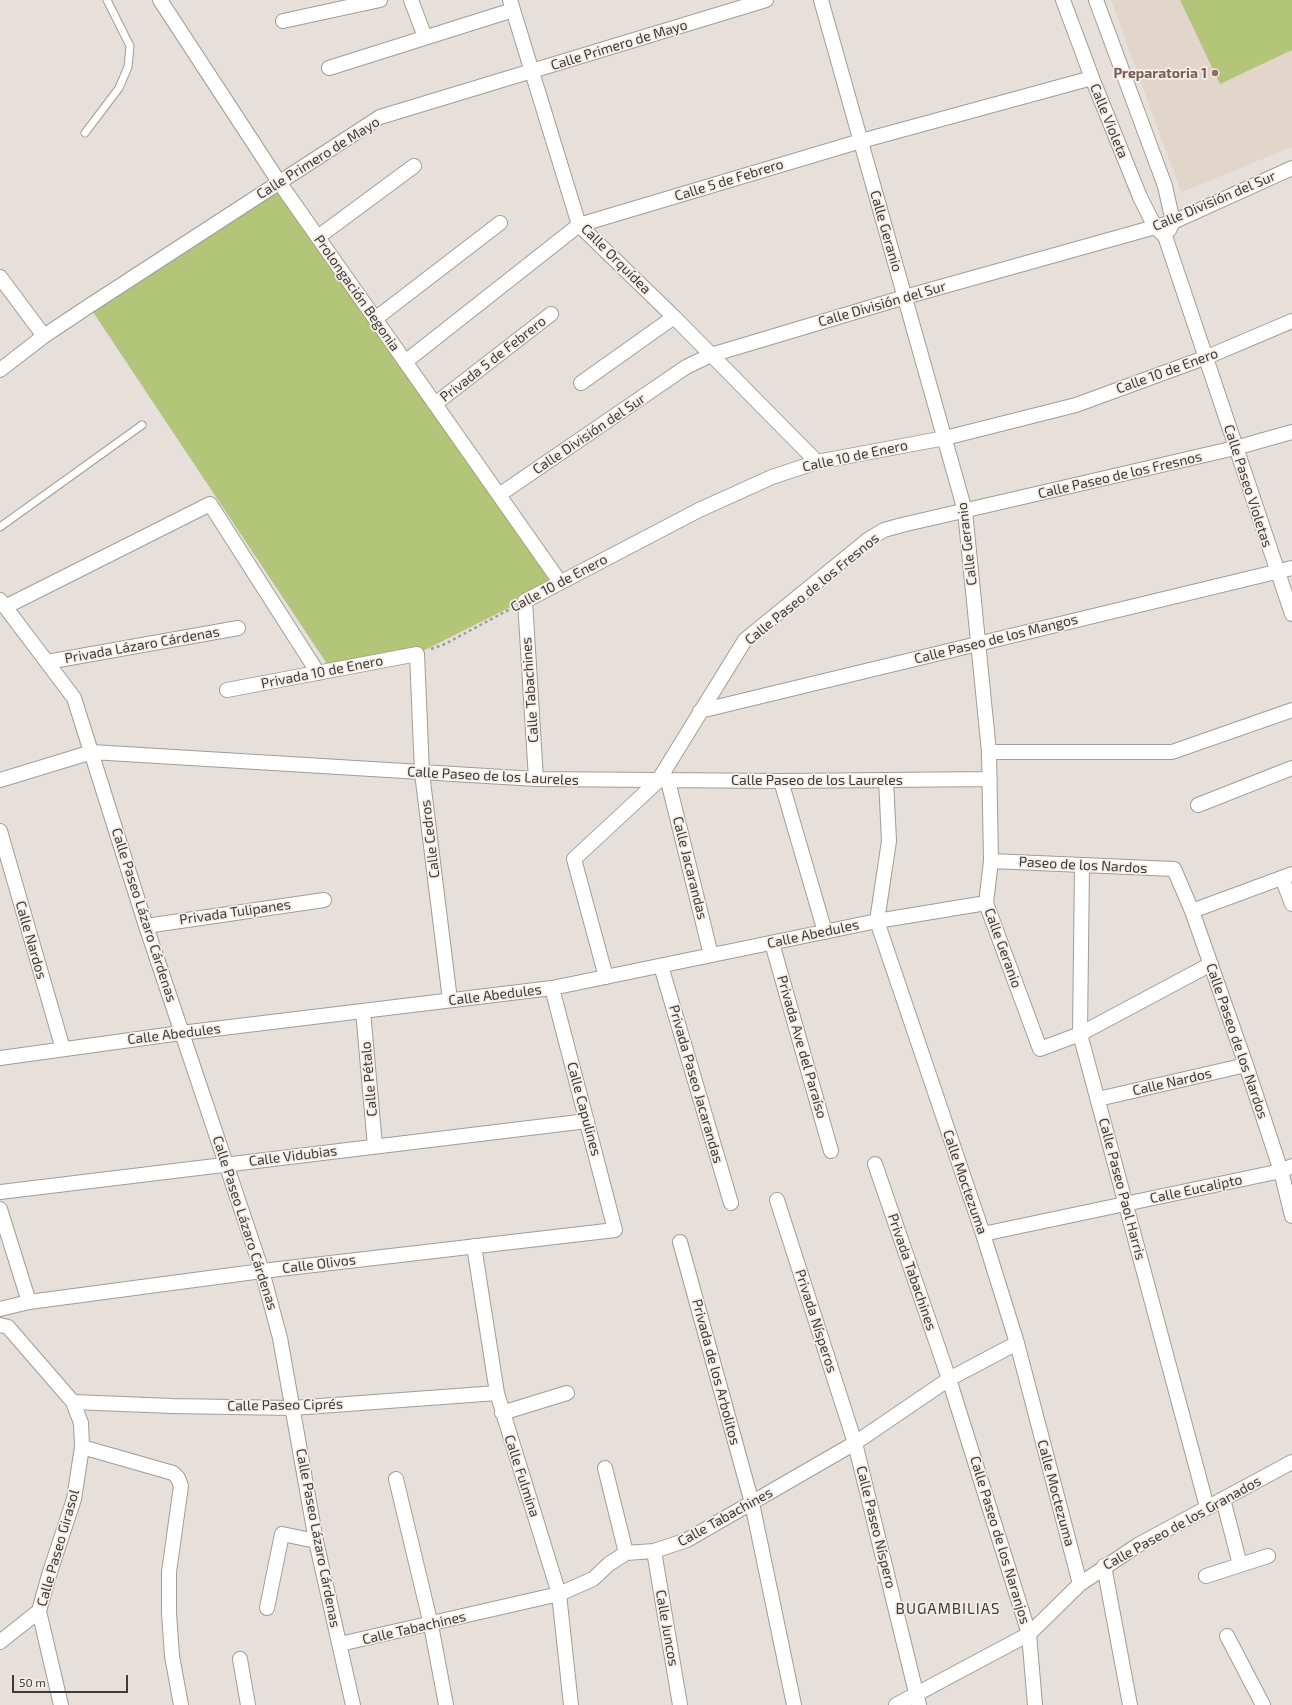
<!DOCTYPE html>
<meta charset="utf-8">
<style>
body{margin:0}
#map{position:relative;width:1292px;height:1705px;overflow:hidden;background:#e7e0da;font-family:"Exo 2",sans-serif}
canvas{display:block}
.scale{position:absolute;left:12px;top:1675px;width:116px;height:18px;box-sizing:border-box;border:2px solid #3e3b38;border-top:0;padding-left:5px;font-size:12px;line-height:14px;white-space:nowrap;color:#3e3b38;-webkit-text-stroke:3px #f5ede7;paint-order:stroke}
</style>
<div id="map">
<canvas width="1292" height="1705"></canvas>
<div class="scale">50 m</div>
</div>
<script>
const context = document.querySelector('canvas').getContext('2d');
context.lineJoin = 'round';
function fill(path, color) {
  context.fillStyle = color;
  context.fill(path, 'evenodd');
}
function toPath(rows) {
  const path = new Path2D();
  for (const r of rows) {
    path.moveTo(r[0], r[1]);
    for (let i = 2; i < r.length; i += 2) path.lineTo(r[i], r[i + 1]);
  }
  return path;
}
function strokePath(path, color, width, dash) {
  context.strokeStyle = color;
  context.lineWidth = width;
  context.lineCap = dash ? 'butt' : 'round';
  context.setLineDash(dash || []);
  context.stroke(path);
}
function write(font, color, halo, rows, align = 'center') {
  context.font = font + ' "Exo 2",sans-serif';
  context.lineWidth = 3.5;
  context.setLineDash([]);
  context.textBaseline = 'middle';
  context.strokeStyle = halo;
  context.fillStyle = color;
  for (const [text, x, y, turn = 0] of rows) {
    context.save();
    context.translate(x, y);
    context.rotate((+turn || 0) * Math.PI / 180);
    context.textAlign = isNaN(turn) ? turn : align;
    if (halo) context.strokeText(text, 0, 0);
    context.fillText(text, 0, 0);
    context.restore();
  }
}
const built = toPath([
 [1111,0,1292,0,1292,147,1181,192]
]);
const green = toPath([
 [1180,0,1292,0,1292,50,1220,84],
 [279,182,560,582,417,654,331,670,89,306]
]);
const path = toPath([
 [431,649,445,644,512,608]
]);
const lane = toPath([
 [85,133,119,88,128,67,130,46,107,0],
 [0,527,142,425]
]);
const street = toPath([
 [160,0,279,182,560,582],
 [411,0,425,37],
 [510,0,579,225,674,317,817,462],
 [821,0,965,511,989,752,991,861,986,903,1040,1049,1080,1034,1211,964],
 [1063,0,1092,78,1140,197,1155,227,1165,236,1292,614],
 [1096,0,1165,186,1173,222,1169,230],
 [283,21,380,0],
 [329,68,513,10],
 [318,237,414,166],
 [0,277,44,336],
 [375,319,500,223],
 [405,362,579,225,861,141,1092,78],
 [0,370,44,336,89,306,380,117,766,0],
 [581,383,674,317],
 [435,404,551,314],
 [499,495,686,367,711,355,905,297,1173,222,1292,168],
 [0,600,74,698,146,926,262,1271,280,1338,316,1541,353,1705],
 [5,607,210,504,318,673],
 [47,662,238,628],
 [227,690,417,654,422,773,450,1000],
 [700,711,1292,568],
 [989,752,1172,752,1292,710],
 [536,779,525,601,699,510,772,477,817,462,945,438,1076,405,1207,357,1292,321],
 [0,780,92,752,536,779,781,781,990,779],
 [886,780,889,841,877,921,983,1234,1017,1343,1080,1584],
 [668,781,711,955],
 [781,781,825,932],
 [1198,805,1292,768],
 [0,831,63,1049],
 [991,861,1174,869,1192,911,1246,1065,1281,1171,1292,1216],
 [1082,865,1080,1034,1207,1507],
 [1282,878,1292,904],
 [1192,911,1292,874],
 [146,926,324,900],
 [772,943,831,1151],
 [661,966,731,1203],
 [606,977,574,859,658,781,745,640,869,539,884,530,902,525,1235,448,1292,432],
 [363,1011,375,1146],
 [0,1058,181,1033,552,988,877,921,986,903],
 [1098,1099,1246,1065],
 [875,1164,949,1379,1029,1634,1035,1705],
 [0,1192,587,1121],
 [777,1200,855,1443,919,1705],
 [0,1209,29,1302],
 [983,1234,1281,1171,1292,1166],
 [680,1242,752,1503,794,1705],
 [474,1246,497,1393,559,1594,571,1705],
 [0,1309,29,1302,262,1271,615,1230,552,988],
 [0,1325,8,1327,73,1402,81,1423,82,1447,74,1499,49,1575,39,1611,61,1705],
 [73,1402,172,1406,293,1408,497,1393],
 [502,1413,567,1393],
 [82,1447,173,1473,178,1478,181,1486,169,1572,169,1613,172,1656,181,1705],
 [605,1468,626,1553],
 [396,1479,431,1625,446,1705],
 [1223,1499,1240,1565],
 [654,1551,680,1705],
 [1104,1566,1130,1705],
 [1206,1576,1268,1556],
 [267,1608,282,1534,316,1541],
 [1227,1636,1263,1705],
 [0,1642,39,1611],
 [340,1644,559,1594,593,1579,609,1564,626,1553,654,1551,687,1540,855,1443,949,1379,1017,1343],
 [240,1659,248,1705],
 [896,1705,1029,1634,1080,1584,1138,1545,1292,1462]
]);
const markers = [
 [1215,73,4,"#8d6e63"]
];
const streetNames = [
 ["Calle Primero de Mayo",619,45,-17],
 ["Calle Violeta",1109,121,68],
 ["Calle Primero de Mayo",318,158,-32],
 ["Calle 5 de Febrero",729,180,-17],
 ["Calle División del Sur",1214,201,-23],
 ["Calle Geranio",886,231,74],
 ["Calle Orquídea",616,259,45],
 ["Prolongación Begonia",357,293,55],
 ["Calle División del Sur",882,304,-16],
 ["Privada 5 de Febrero",493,359,-38],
 ["Calle 10 de Enero",1167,371,-20],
 ["Calle División del Sur",589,434,-34],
 ["Calle 10 de Enero",855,456,-12],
 ["Calle Paseo de los Fresnos",1120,475,-13],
 ["Calle Paseo Violetas",1248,486,72],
 ["Calle Geranio",967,544,-97],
 ["Calle 10 de Enero",559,583,-28],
 ["Calle Paseo de los Fresnos",812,589,-39],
 ["Calle Paseo de los Mangos",996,639,-14],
 ["Privada Lázaro Cárdenas",142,645,-10],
 ["Privada 10 de Enero",322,672,-11],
 ["Calle Tabachines",530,690,-94],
 ["Calle Paseo de los Laureles",493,776,3],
 ["Calle Paseo de los Laureles",817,780],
 ["Calle Cedros",430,839,-97],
 ["Paseo de los Nardos",1083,865,3],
 ["Calle Jacarandas",690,868,76],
 ["Privada Tulipanes",235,912,-8],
 ["Calle Paseo Lázaro Cárdenas",144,915,72],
 ["Calle Abedules",813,934,-12],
 ["Calle Nardos",31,940,74],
 ["Calle Geranio",1003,948,70],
 ["Calle Abedules",495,995,-7],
 ["Calle Abedules",174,1034,-7],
 ["Calle Paseo de los Nardos",1237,1041,71],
 ["Privada Ave del Paraíso",802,1047,74],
 ["Calle Pétalo",369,1079,-95],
 ["Calle Nardos",1172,1082,-13],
 ["Privada Paseo Jacarandas",696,1084,74],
 ["Calle Capulines",584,1109,75],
 ["Calle Vidubias",293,1156,-7],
 ["Calle Moctezuma",965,1182,71],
 ["Calle Paseo Paol Harris",1122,1189,75],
 ["Calle Eucalipto",1196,1189,-12],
 ["Calle Paseo Lázaro Cárdenas",245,1223,72],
 ["Calle Olivos",319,1264,-7],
 ["Privada Tabachines",912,1272,71],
 ["Privada Nísperos",816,1321,72],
 ["Privada de los Arbolitos",716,1372,75],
 ["Calle Paseo Ciprés",285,1405,-1],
 ["Calle Fulmina",522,1476,72],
 ["Calle Moctezuma",1056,1493,75],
 ["Calle Tabachines",725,1517,-29],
 ["Calle Paseo de los Granados",1182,1523,-29],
 ["Calle Paseo Níspero",876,1527,76],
 ["Calle Paseo Lázaro Cárdenas",318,1538,79],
 ["Calle Paseo de los Naranjos",1000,1540,73],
 ["Calle Paseo Girasol",58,1548,-74],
 ["Calle Tabachines",414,1628,-13],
 ["Calle Juncos",667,1628,80]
];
const educationNames = [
 ["Preparatoria 1",1207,73]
];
const neighbourhoodNames = [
 ["BUGAMBILIAS",948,1609]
];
fill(built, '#e2d5c9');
fill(green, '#b3c578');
strokePath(lane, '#a29c96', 9);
strokePath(street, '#a29c96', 16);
strokePath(path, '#a29d98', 2.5, [3, 3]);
strokePath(lane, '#fff', 7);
strokePath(street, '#fff', 14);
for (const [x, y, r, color] of markers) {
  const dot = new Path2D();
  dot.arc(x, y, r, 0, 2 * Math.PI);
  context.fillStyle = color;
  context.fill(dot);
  strokePath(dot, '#f5ede7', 1.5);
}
write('14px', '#3e3b38', '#f5ede7', streetNames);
write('bold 14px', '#785e54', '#f5ede7', educationNames, 'right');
context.letterSpacing = '1px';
write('15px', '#403a35', '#f5ede7', neighbourhoodNames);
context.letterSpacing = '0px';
</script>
